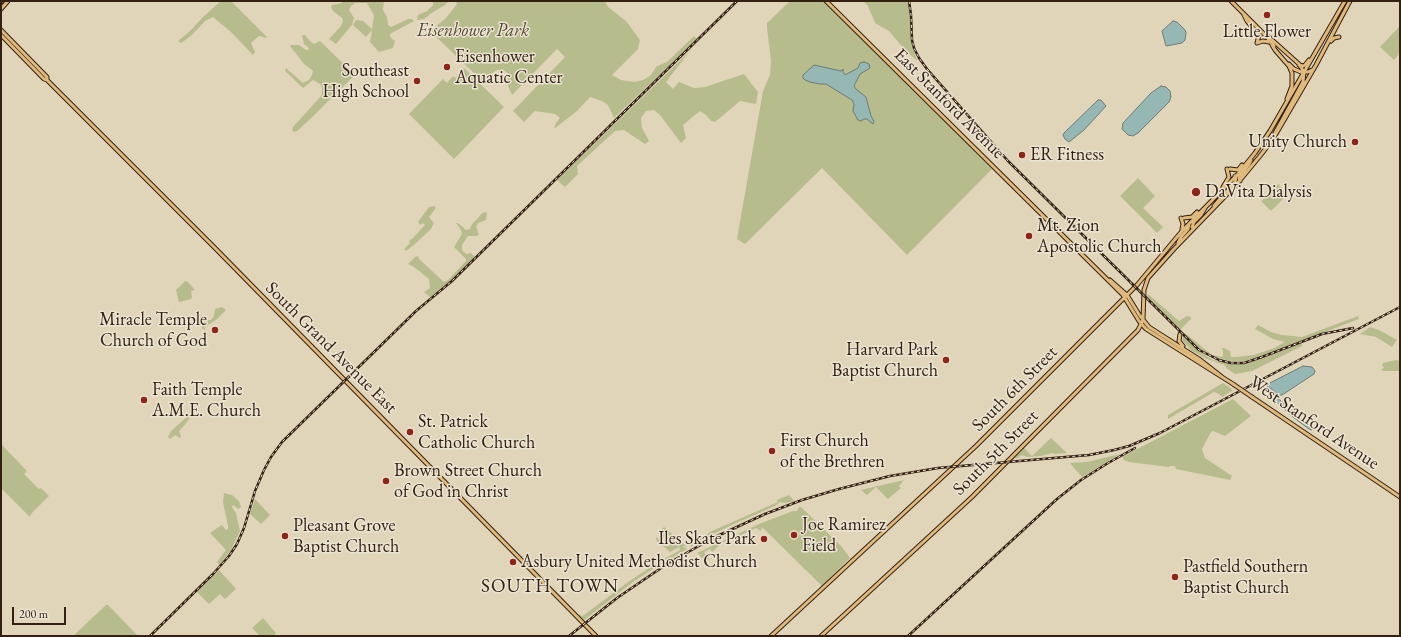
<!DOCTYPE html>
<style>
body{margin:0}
#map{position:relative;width:1401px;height:637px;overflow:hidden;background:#e0d5b9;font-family:"EB Garamond",serif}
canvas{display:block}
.frame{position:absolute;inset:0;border:2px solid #342013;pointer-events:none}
.scale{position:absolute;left:12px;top:607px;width:54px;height:18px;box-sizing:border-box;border:2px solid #342013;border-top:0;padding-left:5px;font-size:12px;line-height:14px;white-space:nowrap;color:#342013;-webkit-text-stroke:3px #ebe4d2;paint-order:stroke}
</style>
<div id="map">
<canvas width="1401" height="637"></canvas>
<div class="frame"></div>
<div class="scale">200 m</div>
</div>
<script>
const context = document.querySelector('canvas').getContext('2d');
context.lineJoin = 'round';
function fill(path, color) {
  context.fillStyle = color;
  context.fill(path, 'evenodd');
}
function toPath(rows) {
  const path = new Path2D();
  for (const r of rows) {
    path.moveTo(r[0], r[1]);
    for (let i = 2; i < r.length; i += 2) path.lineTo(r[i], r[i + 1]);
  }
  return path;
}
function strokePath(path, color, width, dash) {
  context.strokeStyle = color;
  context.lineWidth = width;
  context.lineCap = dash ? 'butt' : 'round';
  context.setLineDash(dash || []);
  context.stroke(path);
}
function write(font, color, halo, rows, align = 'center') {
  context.font = font + ' "EB Garamond",serif';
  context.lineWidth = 3;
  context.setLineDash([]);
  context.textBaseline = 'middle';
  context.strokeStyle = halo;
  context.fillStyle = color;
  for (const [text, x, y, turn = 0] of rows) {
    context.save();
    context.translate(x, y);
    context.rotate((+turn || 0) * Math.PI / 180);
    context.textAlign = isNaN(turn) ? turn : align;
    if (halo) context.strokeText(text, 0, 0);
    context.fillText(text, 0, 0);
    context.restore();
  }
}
const green = toPath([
 [221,1,231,1,267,37,266,38,259,36,251,43,255,52,253,55,232,33,213,17,205,21,191,36,181,43,178,41,189,32,203,17],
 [342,1,384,1,383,10,387,17,388,25,391,27,408,19,412,19,414,21,390,34,390,37,395,41,393,48,379,52,370,42,372,30,366,37,353,25,356,20,363,21,372,29,374,15,368,5,367,3,355,3,351,6,349,10,354,18,352,25,336,44,329,39,341,26,343,21,342,18,333,11,331,7,332,5,342,3],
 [433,1,449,1,445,5,430,14,427,17,424,19,417,20,418,15,427,11,433,5],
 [456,1,605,1,608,7,626,21,640,40,638,49,612,75,621,80,634,82,643,80,650,76,657,66,667,62,694,36,697,39,614,118,608,105,602,101,590,97,577,111,554,129,556,123,560,118,555,114,535,111,524,122,513,111,565,57,557,49,512,95,506,81,511,76,504,70,497,70,492,73,483,82,475,74,482,66,475,74,430,31,446,18,457,4],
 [790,1,823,1,992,169,907,255,822,168,745,244,737,239,763,91,770,75,771,61,767,28,767,23],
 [863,1,908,1,910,11,911,40,917,61,905,50,889,31,875,23,868,6],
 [1400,26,1400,51,1398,53,1399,54,1394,60,1380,47],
 [302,35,305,35,310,41,314,44,320,41,355,75,306,123,297,131,294,132,292,130,293,127,321,96,322,93,322,87,320,84,313,80,303,88,285,71,286,68,287,69,303,83,309,80,312,75,313,71,304,64,290,46,291,45,299,45,306,50,308,50,309,48,304,44],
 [690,51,666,82,673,89,679,82,694,88,705,87,744,74,758,92,756,104,740,101,715,122,711,121,706,115,700,111,683,125,686,138,681,143,660,115,654,110,646,111,641,118,642,128,649,141,645,144,624,130,615,131,577,166,578,174,565,187,557,180],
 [464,68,504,107,454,159,409,114,443,79,447,83,453,76,455,78],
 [1138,178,1155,196,1143,208,1163,227,1157,233,1120,196],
 [1278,184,1288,194,1271,211,1261,201],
 [434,206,436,208,429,217,434,223,431,229,415,244,406,251,404,249,410,243,409,242,411,239,412,239,425,225,423,223,420,225,418,222,429,207],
 [485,212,487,213,486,220,478,223,476,227,479,235,477,236,468,236,462,245,462,250,466,254,471,253,474,256,473,259,448,283,430,297,424,292,430,288,429,279,414,267,408,264,415,257,418,256,419,259,444,282,448,280,466,261,466,259,454,247,462,234,461,230,456,223,458,223,466,230,470,229,471,226,474,222,479,217,481,214],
 [185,281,188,282,195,290,191,291,192,297,191,299,179,302,176,290],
 [1148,294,1179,321,1187,316,1191,317,1191,319,1180,330,1147,297],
 [222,307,226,310,216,320,205,327,205,330,203,329,202,327,202,324,200,316,202,316,205,320,211,320,214,316,215,309],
 [1358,316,1359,319,1265,355,1244,361,1231,361,1212,357,1202,351,1184,335,1185,333,1212,355,1223,357,1223,352,1222,348,1224,348,1230,351,1231,357,1236,357,1254,355,1274,348,1285,342,1273,339,1255,329,1258,325,1271,332,1282,335,1302,337],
 [1370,327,1379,330,1397,340,1392,347,1376,337,1360,334],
 [1183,336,1202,354,1213,360,1228,363,1247,363,1267,357,1302,343,1302,346,1252,371,1235,374,1226,368,1225,365,1207,359,1192,351,1182,340],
 [1396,360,1400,361,1400,371,1384,371,1381,370,1384,367,1382,366,1383,363],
 [1223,383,1233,390,1222,397,1219,394,1214,392,1168,419,1168,415],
 [1233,399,1251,416,1225,436,1213,431,1211,432,1202,449,1205,458,1232,476,1230,480,1176,469,1175,466,1170,466,1169,467,1129,462,1124,460,1122,457],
 [197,408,198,411,195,412,189,419,183,427,179,431,181,436,180,438,175,435,170,439,168,437,171,431],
 [1051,438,1067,453,1054,454,1052,453,1041,456,1027,457,1022,455,1017,458,1013,459,1024,448,1032,456],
 [1,444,27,471,24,474,39,489,41,488,49,496,31,514,30,517,1,488],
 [1120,454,1082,477,1070,463,1087,462],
 [904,480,899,486,901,488,888,499,876,487,867,495,861,490],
 [224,493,232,495,239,501,241,507,240,508,238,509,233,505,232,507,236,513,240,531,231,550,219,565,217,562,226,550,210,533,220,526,222,525,226,530,228,529,228,526,223,502],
 [789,495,794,501,785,503,780,502,775,506,736,523,705,538,691,547,690,546,688,542,693,539,695,541,712,531,778,502,777,500],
 [255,499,270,515,261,524,250,514],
 [799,507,801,507,841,546,850,558,822,586,762,527,761,531,756,528,731,540,723,542,712,552,710,549,704,552,709,559,706,562,699,555,702,556,697,553,759,524,793,511,797,511],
 [664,527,687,547,683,546,683,547,687,549,659,565,633,582,584,620,581,617,576,613,582,616,584,615,631,580,657,563,680,550,679,547,670,552,657,541,656,539,657,537,665,546,669,546,668,543,666,542,660,533,658,533],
 [219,570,236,589,225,599,220,594,209,604,197,592],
 [106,605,108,605,138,636,73,636],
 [263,618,276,633,273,636,260,636,252,628]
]);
const water = toPath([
 [1173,21,1177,22,1185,30,1186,33,1185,40,1182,43,1166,46,1162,31,1173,21],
 [864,62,869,64,870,68,860,74,854,86,856,89,866,97,871,116,874,121,873,124,867,119,864,119,861,121,858,120,853,111,854,104,852,100,826,84,820,84,810,82,805,80,803,78,803,75,814,65,841,71,843,69,843,72,845,75,858,68,860,63,864,62],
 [1161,86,1166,87,1170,91,1171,97,1169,102,1138,133,1133,136,1128,135,1122,129,1123,123,1151,93,1161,86],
 [1098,100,1101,100,1106,106,1084,130,1069,142,1065,139,1063,135,1064,133,1098,100],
 [1303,366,1312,367,1315,371,1314,374,1282,395,1279,395,1266,385,1303,366],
 [1267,389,1310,426,1312,430,1309,429,1293,417,1266,392,1265,390,1267,389]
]);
const major = toPath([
 [826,1,1123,295,1139,321,1146,329,1233,384],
 [1231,1,1265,35,1270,38,1299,64,1304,72,1303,82,1275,133],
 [1,2,2,1],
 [1,9,8,1],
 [1244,15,1247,21,1259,35,1257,43],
 [1,30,47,77,47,80,214,247,596,636],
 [1,35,44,79,47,80],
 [1266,36,1274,46],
 [1331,41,1334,38,1339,37],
 [1257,43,1263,41,1269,42],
 [1272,45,1275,50,1289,66,1292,73,1292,86,1287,99],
 [1289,64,1294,69,1301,72,1308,72,1312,70],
 [1299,65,1303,66,1305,65,1309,60],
 [1230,169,1238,170,1242,165],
 [1240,181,1239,177,1249,164,1251,160],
 [1223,187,1229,177,1227,169],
 [1214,206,1219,200,1234,184,1236,179,1235,176],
 [1181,218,1183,224,1182,229],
 [1184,218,1192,217,1197,212],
 [1192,227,1194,222,1201,215,1205,208],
 [1178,243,1181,237,1188,229,1189,224],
 [1110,280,1127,295,1140,316,1149,327,1199,359,1222,377],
 [1180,334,1179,341,1183,346],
 [1252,397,1400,497],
 [771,636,976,446,1137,285,1182,231,1238,174,1255,153,1270,131,1345,1],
 [821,636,972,497,1138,330,1143,320,1144,290,1148,278,1174,249,1236,185,1260,156,1273,139,1287,115,1316,65,1350,1]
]);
const rail = toPath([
 [909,1,911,15,912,40,914,48,919,58,927,69,1008,161,1199,350,1219,360,1231,363,1244,363,1262,357,1322,334,1353,328],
 [150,636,213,574,229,556,237,544,244,528,255,491,264,470,271,457,282,442,416,311,452,281,737,1],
 [569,636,617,598,667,564,713,538,765,514,802,500,839,489,890,476,938,468,1089,455,1114,450,1129,446,1160,433,1400,307],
 [908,636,1057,499,1081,480,1108,463,1135,448]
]);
const majorBridge = toPath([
 [1233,384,1252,397]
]);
const markers = [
 [1267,15,4,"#8f2418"],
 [447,67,4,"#8f2418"],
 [417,81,4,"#8f2418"],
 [1355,142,4,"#8f2418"],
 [1022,155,4,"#8f2418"],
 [1196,192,5,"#8f2418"],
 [1029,236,4,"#8f2418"],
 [215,330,4,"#8f2418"],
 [946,360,4,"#8f2418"],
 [144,400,4,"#8f2418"],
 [410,432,4,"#8f2418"],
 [772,451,4,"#8f2418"],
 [386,481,4,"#8f2418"],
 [794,535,4,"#8f2418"],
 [285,536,4,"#8f2418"],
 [764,539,4,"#8f2418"],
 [513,562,4,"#8f2418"],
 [1175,577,4,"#8f2418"]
];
const parkNames = [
 ["Eisenhower Park",473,31]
];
const poiNames = [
 ["Little Flower",1267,32,"center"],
 ["Eisenhower",455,57],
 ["Aquatic Center",455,78],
 ["Southeast",409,71,"right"],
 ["High School",409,92,"right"],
 ["Unity Church",1347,142,"right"],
 ["ER Fitness",1030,155],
 ["DaVita Dialysis",1205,192],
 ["Mt. Zion",1037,226],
 ["Apostolic Church",1037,247],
 ["Miracle Temple",207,320,"right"],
 ["Church of God",207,341,"right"],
 ["Harvard Park",938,350,"right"],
 ["Baptist Church",938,371,"right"],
 ["Faith Temple",152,390],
 ["A.M.E. Church",152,411],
 ["St. Patrick",418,422],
 ["Catholic Church",418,443],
 ["First Church",780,441],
 ["of the Brethren",780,462],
 ["Brown Street Church",394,471],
 ["of God in Christ",394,492],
 ["Joe Ramirez",802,525],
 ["Field",802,546],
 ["Pleasant Grove",293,526],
 ["Baptist Church",293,547],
 ["Iles Skate Park",756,539,"right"],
 ["Asbury United Methodist Church",521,562],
 ["Pastfield Southern",1183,567],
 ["Baptist Church",1183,588]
];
const streetNames = [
 ["East Stanford Avenue",949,104,45],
 ["South Grand Avenue East",331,348,45],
 ["South 6th Street",1015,389,-45],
 ["West Stanford Avenue",1314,423,34],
 ["South 5th Street",996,453,-45]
];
const neighbourhoodNames = [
 ["SOUTH TOWN",550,587]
];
fill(green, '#b7bc8c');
fill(water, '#95b8b5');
strokePath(water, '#6e7b74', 1);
strokePath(major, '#342013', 5);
strokePath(major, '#e0ba7c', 3);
strokePath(rail, '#342013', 2.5);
strokePath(rail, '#ebe4d2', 1, [3]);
strokePath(majorBridge, '#342013', 5, []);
strokePath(majorBridge, '#e0ba7c', 3);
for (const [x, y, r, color] of markers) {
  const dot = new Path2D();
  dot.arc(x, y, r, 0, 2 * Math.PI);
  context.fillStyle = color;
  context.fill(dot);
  strokePath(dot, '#ebe4d2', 1.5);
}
write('italic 18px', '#554731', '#ebe4d2', parkNames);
write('18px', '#342013', '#ebe4d2', poiNames, 'left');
write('18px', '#342013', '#ebe4d2', streetNames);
context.letterSpacing = '1px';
write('19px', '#342013', '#ebe4d2', neighbourhoodNames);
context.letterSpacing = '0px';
</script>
